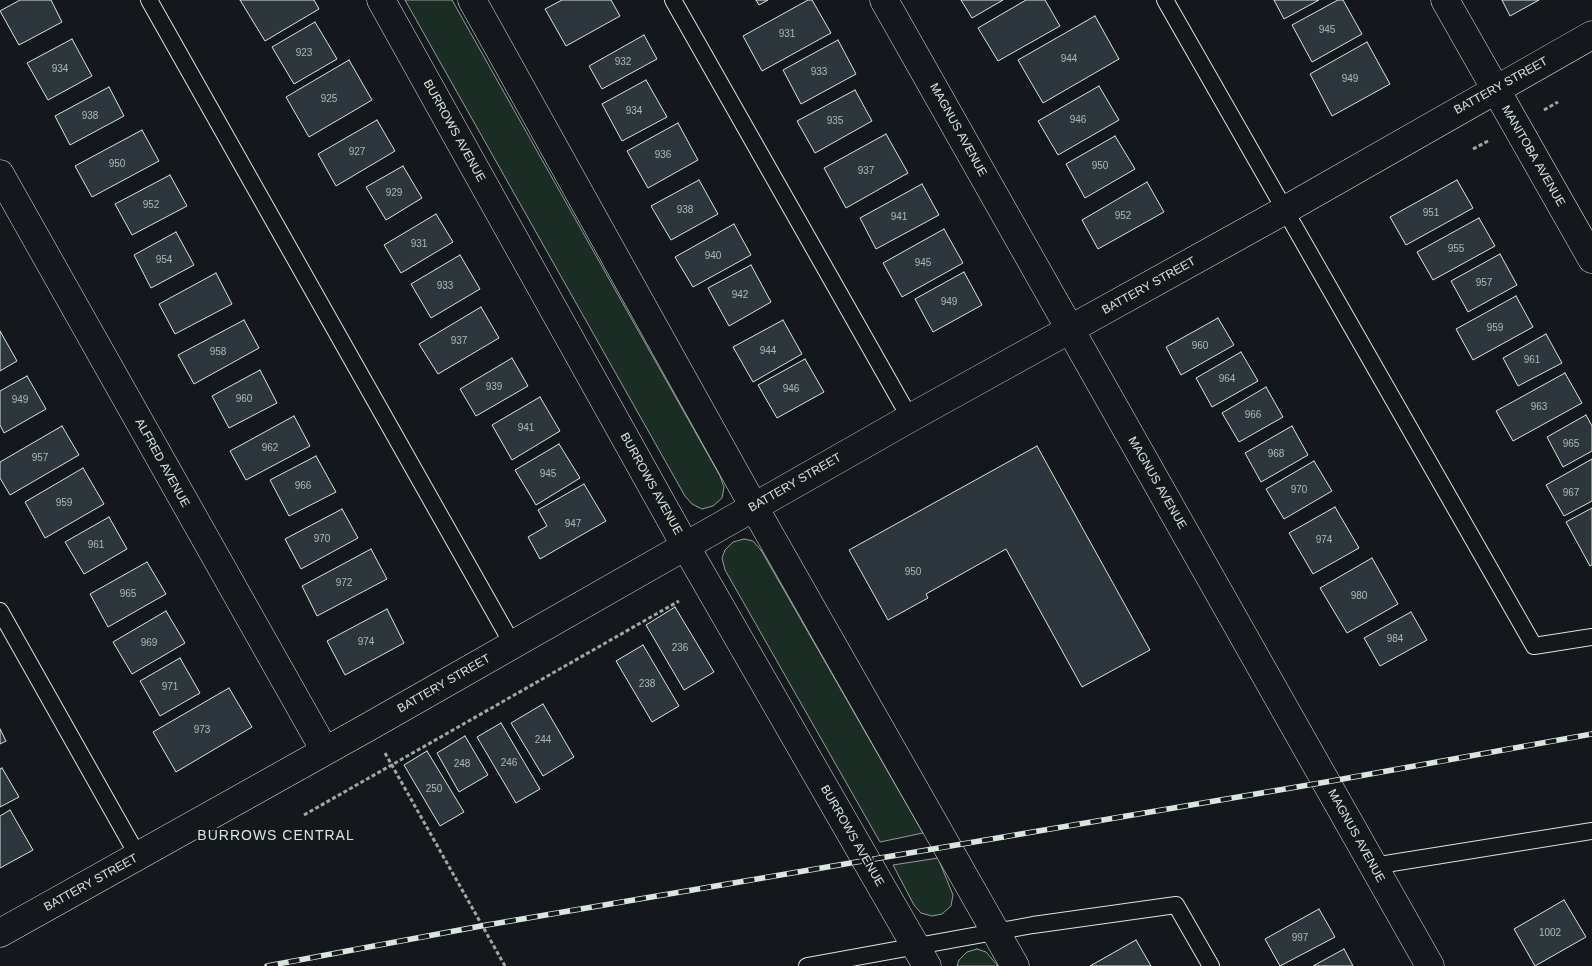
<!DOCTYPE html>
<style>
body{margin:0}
canvas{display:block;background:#14181c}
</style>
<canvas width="1592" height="966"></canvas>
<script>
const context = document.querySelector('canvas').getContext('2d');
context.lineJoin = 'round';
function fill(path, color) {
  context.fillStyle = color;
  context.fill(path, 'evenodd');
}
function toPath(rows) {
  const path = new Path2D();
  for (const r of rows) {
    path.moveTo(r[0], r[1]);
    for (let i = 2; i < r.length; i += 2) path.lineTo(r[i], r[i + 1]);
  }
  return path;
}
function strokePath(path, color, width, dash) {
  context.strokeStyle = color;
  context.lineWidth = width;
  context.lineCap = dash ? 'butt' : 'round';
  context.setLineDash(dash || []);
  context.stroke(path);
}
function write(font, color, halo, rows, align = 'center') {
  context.font = font + ' Helvetica,sans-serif';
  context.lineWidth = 4;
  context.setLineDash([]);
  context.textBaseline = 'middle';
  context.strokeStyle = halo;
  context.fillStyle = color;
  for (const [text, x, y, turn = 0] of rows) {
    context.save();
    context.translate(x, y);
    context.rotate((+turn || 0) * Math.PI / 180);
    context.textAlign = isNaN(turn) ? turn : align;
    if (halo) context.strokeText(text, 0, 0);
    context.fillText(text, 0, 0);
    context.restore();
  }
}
const green = toPath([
 [405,0,452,0,720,476,724,487,722,498,713,506,702,509,692,504,685,496,405,0],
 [744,539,753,541,761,550,923,833,880,842,725,570,722,558,725,550,733,542,744,539],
 [938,858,953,895,951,906,942,914,932,916,921,913,914,905,893,865,938,858],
 [977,949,986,952,998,966,957,966,959,960,967,952,977,949]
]);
const building = toPath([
 [20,0,51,0,62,22,19,45,0,11,20,0],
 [240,0,314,0,319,9,265,41,240,0],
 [562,0,611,0,620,16,566,46,545,9,562,0],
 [756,0,768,0,759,5,756,0],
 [808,0,812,0,831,33,762,71,743,36,808,0],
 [961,0,1003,0,972,18,961,0],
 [1026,0,1045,0,1060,26,998,61,978,28,1026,0],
 [1274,0,1319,0,1284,19,1274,0],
 [1338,0,1343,0,1362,34,1312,62,1292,25,1338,0],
 [1502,0,1539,0,1510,16,1502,0],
 [1095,16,1119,59,1043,103,1018,60,1095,16],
 [315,22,337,59,294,84,272,47,315,22],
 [644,35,657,59,602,89,589,66,644,35],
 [72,39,92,76,48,100,27,63,72,39],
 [838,40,856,74,801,104,783,70,838,40],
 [1367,42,1390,84,1332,116,1310,74,1367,42],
 [349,60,372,100,309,137,286,97,349,60],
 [646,80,667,117,622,141,602,104,646,80],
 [1099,86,1119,120,1058,155,1038,121,1099,86],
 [109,87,124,116,70,145,55,116,109,87],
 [855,90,872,121,815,153,797,121,855,90],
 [377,120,395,151,336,186,318,154,377,120],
 [678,123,698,160,648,188,627,151,678,123],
 [142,130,159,161,92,197,75,166,142,130],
 [886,134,908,173,846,208,824,168,886,134],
 [1115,136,1135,169,1085,198,1066,164,1115,136],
 [403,166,422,198,386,220,366,187,403,166],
 [170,175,187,206,132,235,115,204,170,175],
 [699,180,718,214,671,240,651,206,699,180],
 [1457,180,1473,208,1406,245,1390,217,1457,180],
 [1147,182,1164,212,1098,249,1082,220,1147,182],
 [922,184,939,215,876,249,860,218,922,184],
 [436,214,453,242,401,273,384,245,436,214],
 [1479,218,1495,246,1433,280,1417,252,1479,218],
 [734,224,751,255,693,287,675,257,734,224],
 [944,229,963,263,902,297,883,263,944,229],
 [176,232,194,265,151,288,134,255,176,232],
 [1500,254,1517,285,1468,312,1451,281,1500,254],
 [460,255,480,289,431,318,411,284,460,255],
 [751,265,771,302,729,326,708,288,751,265],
 [964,272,982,305,933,332,915,299,964,272],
 [216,273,232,304,175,334,159,304,216,273],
 [1516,296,1533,327,1473,360,1456,329,1516,296],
 [481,307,499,338,438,374,419,344,481,307],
 [1218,318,1234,345,1181,375,1166,347,1218,318],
 [244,320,259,348,194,384,178,355,244,320],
 [783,320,802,354,753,382,733,347,783,320],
 [0,331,17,361,0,371,0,331],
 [1546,334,1562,363,1518,386,1503,358,1546,334],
 [1241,352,1258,381,1212,407,1196,378,1241,352],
 [512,358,528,386,476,416,460,389,512,358],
 [805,359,824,392,777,418,758,385,805,359],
 [260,370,277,403,229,428,212,396,260,370],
 [1565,373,1582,403,1513,441,1496,411,1565,373],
 [27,376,46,409,4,433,0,425,0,391,27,376],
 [1266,387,1283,417,1239,442,1222,413,1266,387],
 [540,397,560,431,512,460,492,425,540,397],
 [1586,415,1592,426,1592,451,1563,467,1547,437,1586,415],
 [294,416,310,446,246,480,230,451,294,416],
 [62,426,79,455,10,495,0,478,0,462,62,426],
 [1292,426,1308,455,1261,482,1245,453,1292,426],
 [559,444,580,478,536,505,515,470,559,444],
 [1037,446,1150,650,1082,687,1006,549,926,594,928,598,888,620,849,550,1037,446],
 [316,456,336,492,289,516,270,480,316,456],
 [1592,459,1592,501,1564,516,1546,485,1592,459],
 [1314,461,1332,491,1284,519,1266,489,1314,461],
 [83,468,104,504,45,538,25,502,83,468],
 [584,484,606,521,540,559,528,537,547,526,538,510,584,484],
 [1335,507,1359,548,1313,574,1289,533,1335,507],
 [1592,508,1592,565,1590,566,1566,522,1592,508],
 [342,509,358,538,301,569,285,539,342,509],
 [109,517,127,549,84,574,65,542,109,517],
 [371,549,387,579,317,616,302,586,371,549],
 [1372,558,1398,604,1347,633,1320,588,1372,558],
 [147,562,166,594,108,627,90,594,147,562],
 [675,607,714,672,684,690,646,625,675,607],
 [387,609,404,643,345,675,327,641,387,609],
 [166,611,185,643,132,674,113,642,166,611],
 [1411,612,1427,640,1380,666,1364,638,1411,612],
 [643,645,679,706,652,722,616,661,643,645],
 [180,658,200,693,160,716,140,681,180,658],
 [229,688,252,727,176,772,153,732,229,688],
 [543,704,574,757,543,776,511,723,543,704],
 [501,723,540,789,516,803,477,737,501,723],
 [0,729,6,741,0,744,0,729],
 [465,736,488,775,459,792,437,753,465,736],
 [427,751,464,812,440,826,404,765,427,751],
 [2,768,19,797,0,807,0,769,2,768],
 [10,810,33,850,0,868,0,816,10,810],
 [1564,900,1586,937,1535,966,1514,929,1564,900],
 [1319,909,1335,937,1280,966,1265,939,1319,909],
 [1136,940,1151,966,1090,966,1136,940],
 [1344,949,1353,966,1313,966,1344,949]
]);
const path = toPath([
 [1544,110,1558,102],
 [1473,149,1488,141],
 [385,753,505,966],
 [304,815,679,601]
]);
const lane = toPath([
 [149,0,513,645],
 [673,0,910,418],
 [1165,0,1534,646,1592,637],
 [0,611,138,856],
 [1373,866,1592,831],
 [807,966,1033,925,1176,905,1211,966]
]);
const street = toPath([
 [884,0,1430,966],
 [1445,0,1592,259],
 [0,174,325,751],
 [0,933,370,726,910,418,1285,210,1592,35]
]);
const secondary = toPath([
 [381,0,686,547,927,966],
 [472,0,754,507,1015,966]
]);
const rail = toPath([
 [267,966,481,926,1326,782,1592,734]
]);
const numberNames = [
 ["945",1327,30],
 ["931",787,34],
 ["923",304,53],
 ["944",1069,59],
 ["932",623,62],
 ["934",60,69],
 ["933",819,72],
 ["949",1350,79],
 ["925",329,99],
 ["934",634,111],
 ["938",90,116],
 ["946",1078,120],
 ["935",835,121],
 ["927",357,152],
 ["936",663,155],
 ["950",117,164],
 ["950",1100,166],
 ["937",866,171],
 ["929",394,193],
 ["952",151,205],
 ["938",685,210],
 ["951",1431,213],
 ["952",1123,216],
 ["941",899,217],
 ["931",419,244],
 ["955",1456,249],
 ["940",713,256],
 ["954",164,260],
 ["945",923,263],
 ["957",1484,283],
 ["933",445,286],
 ["942",740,295],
 ["949",949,302],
 ["959",1495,328],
 ["937",459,341],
 ["960",1200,346],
 ["944",768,351],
 ["958",218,352],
 ["961",1532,360],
 ["964",1227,379],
 ["939",494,387],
 ["946",791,389],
 ["960",244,399],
 ["949",20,400],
 ["963",1539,407],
 ["966",1253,415],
 ["941",526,428],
 ["965",1571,444],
 ["962",270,448],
 ["968",1276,454],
 ["957",40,458],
 ["945",548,474],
 ["966",303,486],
 ["970",1299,490],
 ["967",1571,493],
 ["959",64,503],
 ["947",573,524],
 ["970",322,539],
 ["974",1324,540],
 ["961",96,545],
 ["950",913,572],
 ["972",344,583],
 ["965",128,594],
 ["980",1359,596],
 ["984",1395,639],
 ["974",366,642],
 ["969",149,643],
 ["236",680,648],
 ["238",647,684],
 ["971",170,687],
 ["973",202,730],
 ["244",543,740],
 ["246",509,763],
 ["248",462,764],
 ["250",434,789],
 ["1002",1550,933],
 ["997",1300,938]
];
const streetNames = [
 ["BATTERY STREET",1501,86,-29],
 ["MAGNUS AVENUE",958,130,61],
 ["BURROWS AVENUE",454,131,61],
 ["MANITOBA AVENUE",1533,156,60],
 ["BATTERY STREET",1149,286,-29],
 ["ALFRED AVENUE",162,463,61],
 ["BATTERY STREET",795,483,-30],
 ["MAGNUS AVENUE",1157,483,60],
 ["BURROWS AVENUE",651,484,61],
 ["BATTERY STREET",444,684,-30],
 ["BURROWS AVENUE",852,836,60],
 ["MAGNUS AVENUE",1356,836,61],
 ["BATTERY STREET",91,883,-29]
];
const neighbourhoodNames = [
 ["BURROWS CENTRAL",276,836]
];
fill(green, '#1a2d24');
strokePath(green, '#939e99', 1);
fill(building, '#2c363c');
strokePath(building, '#d8e6dc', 1);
strokePath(lane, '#d8e6dc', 18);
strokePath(street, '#d8e6dc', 29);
strokePath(secondary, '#d8e6dc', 29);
strokePath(path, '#9da8a2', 3, [4, 2.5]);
strokePath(lane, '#14181c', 16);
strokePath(street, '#14181c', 28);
strokePath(secondary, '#14181c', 28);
strokePath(rail, '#d8e6dc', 5.5);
strokePath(rail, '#14181c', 4, [11]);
write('10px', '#adbab4', null, numberNames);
write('12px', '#d8e6dc', '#14181c', streetNames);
context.letterSpacing = '1px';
write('14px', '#d8e6dc', '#14181c', neighbourhoodNames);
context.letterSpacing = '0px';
</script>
